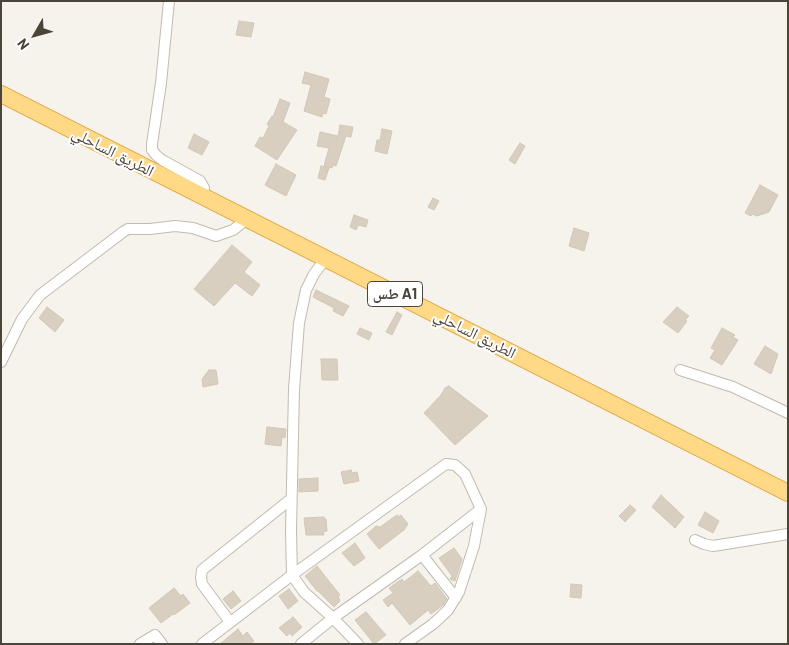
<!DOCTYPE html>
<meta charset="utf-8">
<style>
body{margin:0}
#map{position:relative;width:789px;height:645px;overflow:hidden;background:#f6f3ec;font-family:Barlow,sans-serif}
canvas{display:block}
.frame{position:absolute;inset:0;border:2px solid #4b4439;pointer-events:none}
.north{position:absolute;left:10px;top:10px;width:50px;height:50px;-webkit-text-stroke:4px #fff;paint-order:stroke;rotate:232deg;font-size:14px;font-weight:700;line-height:20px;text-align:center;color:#4b4439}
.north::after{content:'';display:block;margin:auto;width:18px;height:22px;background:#4b4439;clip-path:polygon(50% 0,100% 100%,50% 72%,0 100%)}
</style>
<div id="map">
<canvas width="789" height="645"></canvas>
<div class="frame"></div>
<div class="north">N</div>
</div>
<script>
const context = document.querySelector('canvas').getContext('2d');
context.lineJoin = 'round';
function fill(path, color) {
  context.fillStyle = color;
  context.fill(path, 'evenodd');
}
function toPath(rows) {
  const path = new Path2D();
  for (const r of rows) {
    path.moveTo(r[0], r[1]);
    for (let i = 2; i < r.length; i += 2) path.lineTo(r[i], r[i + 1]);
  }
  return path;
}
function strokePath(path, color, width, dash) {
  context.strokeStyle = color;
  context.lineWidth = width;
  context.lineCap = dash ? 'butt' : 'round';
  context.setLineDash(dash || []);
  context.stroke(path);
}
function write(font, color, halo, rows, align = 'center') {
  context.font = font + ' Barlow,"Noto Naskh Arabic",sans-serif';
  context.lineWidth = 4;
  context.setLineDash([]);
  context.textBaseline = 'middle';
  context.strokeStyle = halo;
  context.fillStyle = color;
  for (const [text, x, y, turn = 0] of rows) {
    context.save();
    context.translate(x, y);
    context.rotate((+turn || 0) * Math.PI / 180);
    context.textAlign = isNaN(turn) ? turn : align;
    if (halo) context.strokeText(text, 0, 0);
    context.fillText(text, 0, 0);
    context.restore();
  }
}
const building = toPath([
 [239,21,254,23,251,37,236,35,239,21],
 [305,72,329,79,324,97,330,99,326,114,323,113,322,117,304,111,311,85,302,83,305,72],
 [280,99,290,103,283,122,297,130,277,160,255,146,260,137,263,138,269,126,267,124,272,116,273,117,280,99],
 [340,125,353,127,351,137,346,136,336,166,333,165,332,168,324,166,329,148,317,146,320,132,338,136,340,125],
 [382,129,392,131,387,154,375,151,377,140,380,140,382,129],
 [194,134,209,142,202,155,188,148,194,134],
 [520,143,525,146,515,164,509,160,520,143],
 [276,164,296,175,286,196,265,185,276,164],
 [321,166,329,168,325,180,318,178,321,166],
 [760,185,778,195,769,212,757,216,752,214,751,216,745,213,760,185],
 [433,198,439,201,434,210,428,207,433,198],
 [354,215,368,220,366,227,358,225,356,230,350,227,354,215],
 [574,228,589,233,584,251,569,246,574,228],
 [232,245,252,262,244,272,260,285,252,296,235,283,214,306,194,289,232,245],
 [316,290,349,306,343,316,333,311,334,308,313,297,316,290],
 [47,307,64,320,55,332,39,318,47,307],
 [677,307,689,316,685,320,687,321,678,333,663,322,677,307],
 [397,312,402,315,392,335,386,332,397,312],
 [360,328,372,333,369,340,357,334,360,328],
 [722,328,735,335,733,337,738,340,722,365,710,358,715,350,711,348,722,328],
 [765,346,778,354,771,374,754,364,765,346],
 [321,359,337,359,338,380,322,380,321,359],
 [209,370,216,370,218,384,203,387,202,379,209,370],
 [449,386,488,416,455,445,424,413,441,395,445,388,449,386],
 [267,427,286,429,285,438,282,437,281,446,265,444,267,427],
 [351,470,352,473,357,472,359,481,344,484,341,472,351,470],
 [318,478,318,491,299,492,299,479,318,478],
 [661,495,684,517,675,528,652,507,661,495],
 [630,505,636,510,625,522,619,516,630,505],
 [705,512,719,521,713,533,698,525,705,512],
 [397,515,398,517,401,515,408,524,404,530,379,549,367,534,376,526,380,527,397,515],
 [324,517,324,519,326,519,327,531,323,532,324,535,306,535,304,518,324,517],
 [355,543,365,558,354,566,342,553,355,543],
 [454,548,462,559,455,581,450,579,452,576,439,558,454,548],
 [317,566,340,595,338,596,340,601,334,607,318,591,317,591,305,576,317,566],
 [418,571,431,586,435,583,447,599,443,605,431,614,428,610,410,625,392,603,388,607,383,600,393,593,389,588,402,579,404,582,418,571],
 [571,584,582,585,581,598,570,597,571,584],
 [174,588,181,596,183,594,190,603,174,615,173,614,161,623,149,608,174,588],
 [289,589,298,601,288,609,279,596,289,589],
 [233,591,241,601,231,609,223,599,233,591],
 [366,612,386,635,374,644,355,620,366,612],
 [293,617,302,627,292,636,290,633,287,636,279,628,293,617],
 [238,629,243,636,247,632,254,641,250,644,220,644,238,629]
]);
const minor = toPath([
 [169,1,161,83,152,144,152,150,156,155,162,160,200,181,204,188,203,197],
 [326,258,314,274,306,290,299,323,294,389,291,530,292,575,304,592,333,618,358,644],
 [1,362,22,319,40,295,123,232,128,229,150,229,175,226,193,228,216,236,233,230,247,219],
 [680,370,733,387,788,413],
 [695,540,704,544,713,546,788,534],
 [422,555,456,598],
 [230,622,202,584,201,577,202,570,291,499],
 [140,644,155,635,162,644],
 [202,644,292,575,446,464,455,465,465,474,481,509,474,546,459,592,448,610,433,624,405,644],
 [301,644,333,618,422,555,481,509]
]);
const trunk = toPath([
 [1,94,788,493]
]);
const shields = [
 [395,294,55]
];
const shieldNames = [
 ["طس A1",395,294]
];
const streetNames = [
 ["الطريق الساحلي",113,152,27],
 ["الطريق الساحلي",475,334,27]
];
fill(building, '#d8cfc1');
strokePath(building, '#d3c7b4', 1);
strokePath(minor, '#c2bbae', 12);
strokePath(trunk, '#e0a43c', 18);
strokePath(minor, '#fff', 10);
strokePath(trunk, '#ffd985', 16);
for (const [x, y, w] of shields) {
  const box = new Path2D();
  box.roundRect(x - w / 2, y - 12.5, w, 25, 4);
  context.fillStyle = '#fff';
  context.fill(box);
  strokePath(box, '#4b4439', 1);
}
write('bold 15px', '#4b4439', null, shieldNames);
write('16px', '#4b4439', '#fff', streetNames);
</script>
